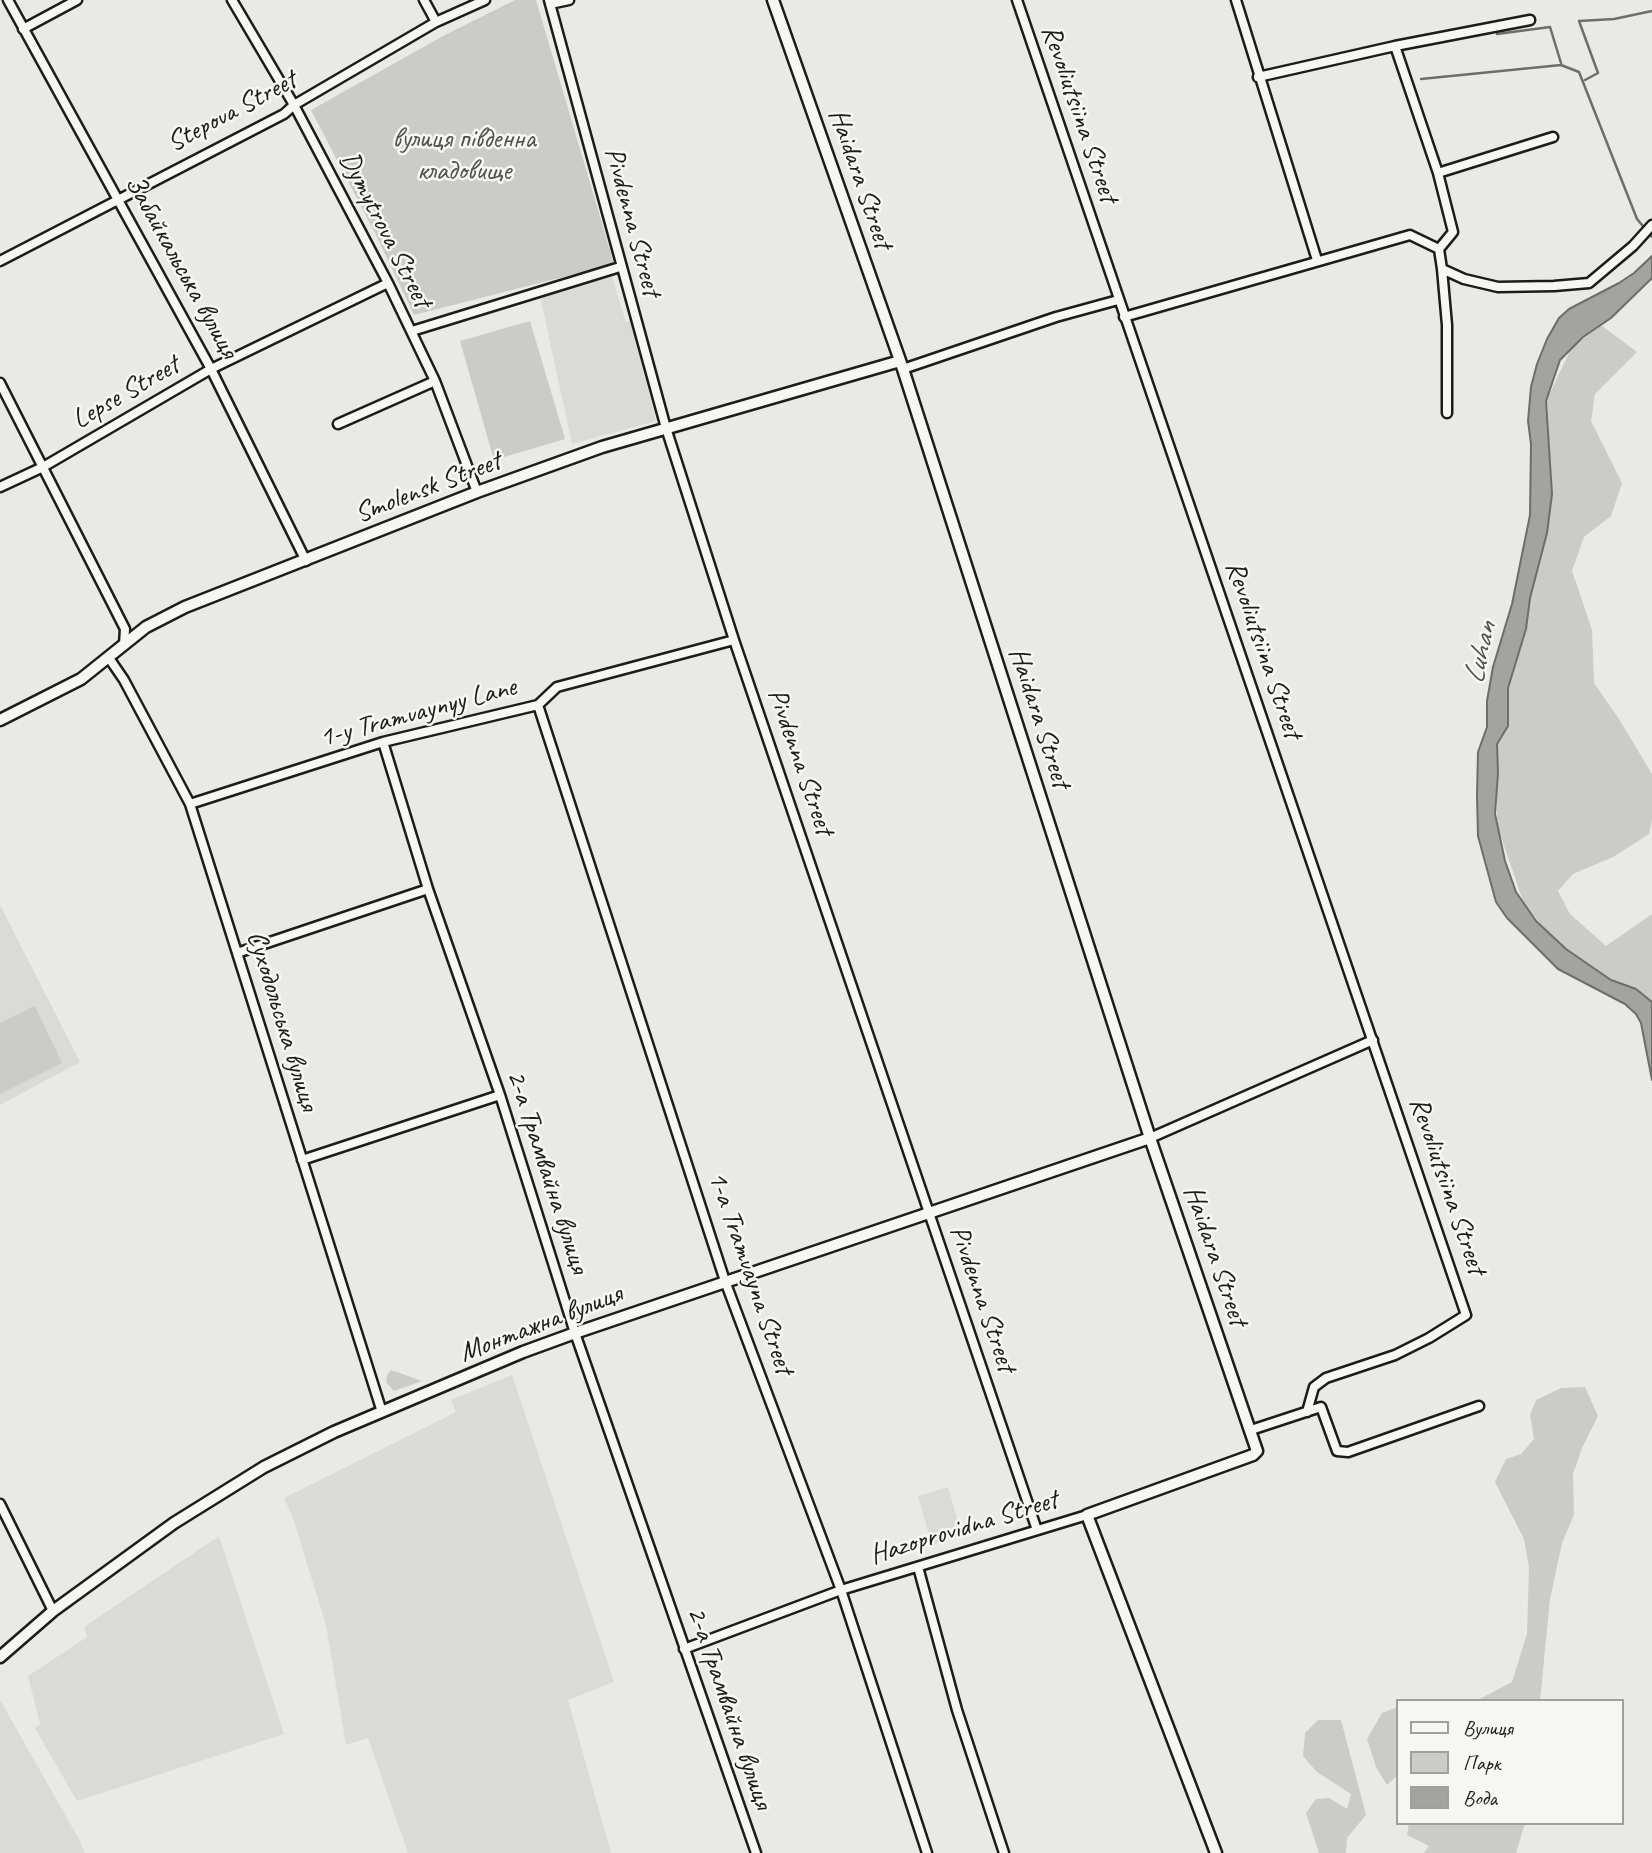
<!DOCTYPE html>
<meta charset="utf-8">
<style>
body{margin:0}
#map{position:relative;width:1652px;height:1853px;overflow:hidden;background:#e9e9e5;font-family:Caveat,sans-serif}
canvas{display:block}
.legend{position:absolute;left:1396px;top:1699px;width:228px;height:126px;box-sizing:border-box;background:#f6f6f2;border:2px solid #9f9f9c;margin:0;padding:9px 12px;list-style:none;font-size:21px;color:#1c1c1c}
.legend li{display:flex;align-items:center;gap:14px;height:35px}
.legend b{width:35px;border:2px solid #9f9f9c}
</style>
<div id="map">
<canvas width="1652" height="1853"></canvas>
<ul class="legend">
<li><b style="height:9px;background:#f6f6f2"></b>Вулиця</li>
<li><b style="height:19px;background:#cbcbc7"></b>Парк</li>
<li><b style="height:19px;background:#a3a3a1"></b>Вода</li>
</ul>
</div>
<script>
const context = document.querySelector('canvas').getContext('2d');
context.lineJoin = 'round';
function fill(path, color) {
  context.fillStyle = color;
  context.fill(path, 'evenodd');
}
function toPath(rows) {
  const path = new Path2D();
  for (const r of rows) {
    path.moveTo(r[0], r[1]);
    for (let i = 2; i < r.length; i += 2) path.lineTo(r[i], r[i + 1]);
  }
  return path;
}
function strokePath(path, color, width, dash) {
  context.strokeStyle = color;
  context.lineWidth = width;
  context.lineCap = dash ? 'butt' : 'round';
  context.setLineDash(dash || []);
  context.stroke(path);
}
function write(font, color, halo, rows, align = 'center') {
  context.font = font + ' Caveat,sans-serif';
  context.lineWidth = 5;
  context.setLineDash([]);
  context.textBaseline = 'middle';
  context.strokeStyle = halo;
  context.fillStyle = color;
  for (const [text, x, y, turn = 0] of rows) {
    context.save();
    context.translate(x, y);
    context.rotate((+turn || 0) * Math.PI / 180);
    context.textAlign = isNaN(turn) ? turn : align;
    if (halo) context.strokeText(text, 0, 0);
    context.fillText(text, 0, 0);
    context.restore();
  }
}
const built = toPath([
 [612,277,626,322,630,321,656,421,572,444,540,296],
 [0,905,80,1062,0,1105],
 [512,1375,614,1682,568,1700,611,1853,408,1853,368,1738,346,1745,326,1625,293,1518,284,1498,456,1412,451,1400],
 [948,1487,962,1536,932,1545,918,1496],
 [219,1536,284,1734,77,1801,35,1728,40,1724,28,1676,87,1637,84,1627],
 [0,1700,79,1839,85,1853,0,1853]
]);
const green = toPath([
 [515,0,536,0,614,264,414,315,376,235,311,110,443,36],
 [530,321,565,439,494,460,460,341],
 [1601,325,1637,352,1595,394,1591,421,1622,483,1611,516,1584,537,1572,571,1592,630,1594,683,1619,719,1652,774,1652,820,1649,834,1613,857,1573,874,1558,891,1570,914,1606,946,1652,914,1652,1002,1636,989,1611,980,1566,949,1548,933,1524,904,1497,825,1497,744,1508,688,1526,629,1548,443,1546,401,1572,347],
 [35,1006,62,1063,0,1094,0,1023],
 [391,1370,422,1381,394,1391,386,1382,387,1375],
 [1585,1387,1598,1416,1582,1448,1573,1474,1574,1515,1562,1543,1550,1599,1540,1701,1476,1701,1512,1682,1527,1634,1529,1567,1524,1539,1495,1482,1506,1459,1521,1454,1534,1439,1530,1415,1536,1400,1561,1388],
 [1398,1707,1398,1775,1387,1785,1376,1767,1367,1739,1382,1713],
 [1318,1720,1341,1720,1366,1815,1347,1838,1346,1853,1319,1853,1306,1813,1316,1799,1329,1798,1347,1809,1351,1794,1317,1772,1303,1756,1305,1733],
 [1409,1823,1525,1823,1516,1853,1424,1853,1429,1846,1407,1835]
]);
const water = toPath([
 [1652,256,1652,278,1611,318,1583,337,1560,360,1546,401,1552,494,1547,533,1530,598,1526,629,1508,688,1508,726,1497,744,1498,773,1495,814,1505,861,1516,892,1536,921,1566,949,1595,969,1611,980,1636,989,1652,1002,1652,1080,1641,1023,1636,1014,1625,1004,1558,969,1507,918,1496,902,1478,836,1477,796,1478,752,1487,727,1487,701,1493,667,1512,604,1530,515,1531,444,1528,421,1531,387,1537,364,1547,339,1559,318,1569,309,1619,283,1634,273,1652,256]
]);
const stream = toPath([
 [1497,34,1550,27,1561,63],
 [1421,79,1561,65,1579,72,1637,219,1652,237],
 [1585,80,1598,73,1579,21,1614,19,1652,11]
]);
const minor = toPath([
 [8,0,211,369,306,561],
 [232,0,294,105,388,283,435,381,477,492],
 [424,0,436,22],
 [549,0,666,428,734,640,1037,1530],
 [1017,0,1466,1315,1429,1338,1395,1355,1326,1378,1314,1387,1307,1412],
 [1236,0,1317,260],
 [550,4,569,0],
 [23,29,77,0],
 [1395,46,1438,173,1453,232,1439,249],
 [1258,77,1395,46,1530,20],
 [1438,173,1553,137],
 [0,261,284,114,294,105,436,22,485,0],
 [1442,269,1447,325,1447,413],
 [1124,317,1410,235,1439,249,1442,269,1464,279,1498,287,1554,286,1589,283,1633,246,1652,225],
 [412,331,620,267],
 [903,369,1056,317,1118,300],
 [0,383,125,629,124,645],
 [338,424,435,381],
 [0,487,43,467,211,369,388,283],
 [109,658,124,680,190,804,382,1412],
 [538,705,725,1281,841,1590,927,1853],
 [383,742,428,889,500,1095,575,1333,756,1853],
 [190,804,383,742,538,705,557,687,734,640],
 [237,953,428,889],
 [1150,1138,1373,1040],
 [302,1160,500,1095],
 [1251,1430,1321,1407,1337,1451,1348,1452,1479,1406],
 [0,1504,53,1611],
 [918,1567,957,1710,1004,1853],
 [684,1649,841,1590,1087,1515]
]);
const tertiary = toPath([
 [773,0,903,369,1150,1138,1257,1451,1253,1455,1087,1515,1216,1853],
 [0,720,81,679,146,627,185,607,477,492,602,447,900,361],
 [0,1657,53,1611,174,1523,264,1467,334,1432,523,1352,575,1333,1150,1138]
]);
const streetNames = [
 ["Stepova Street",232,112,-28],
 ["Revoliutsiina Street",1079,114,71],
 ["Haidara Street",860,179,71],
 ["Pivdenna Street",632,222,75],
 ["Dymytrova Street",385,230,63],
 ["Забайкальська вулиця",181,267,61],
 ["Lepse Street",126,393,-30],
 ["Smolensk Street",428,488,-21],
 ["Revoliutsiina Street",1263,650,71],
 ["1-y Tramvaynyy Lane",418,713,-15],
 ["Haidara Street",1039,718,72],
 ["Pivdenna Street",800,762,71],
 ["Суходольська вулиця",282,1021,73],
 ["2-а Трамвайна вулиця",547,1172,72],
 ["Revoliutsiina Street",1447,1186,71],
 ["Haidara Street",1215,1256,71],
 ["1-a Tramvayna Street",750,1273,71],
 ["Pivdenna Street",982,1299,71],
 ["Монтажна вулиця",541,1324,-21],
 ["Hazoprovidna Street",964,1528,-17],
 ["2-а Трамвайна вулиця",729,1708,71]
];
const parkNames = [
 ["вулиця південна",464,140],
 ["кладовище",464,172]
];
const waterNames = [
 ["Luhan",1481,653,-77]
];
fill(built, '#dadad6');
fill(green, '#cbcbc7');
fill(water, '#a3a3a1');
strokePath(water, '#6d6d6c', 2);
strokePath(stream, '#6d6d6c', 2.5);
strokePath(minor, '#1c1c1c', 13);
strokePath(tertiary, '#1c1c1c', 15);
strokePath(minor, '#f6f6f2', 8);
strokePath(tertiary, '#f6f6f2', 10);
write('28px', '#1c1c1c', '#f6f6f2', streetNames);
write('28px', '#51514f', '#f6f6f2', parkNames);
write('italic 30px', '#525251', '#f6f6f2', waterNames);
</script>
